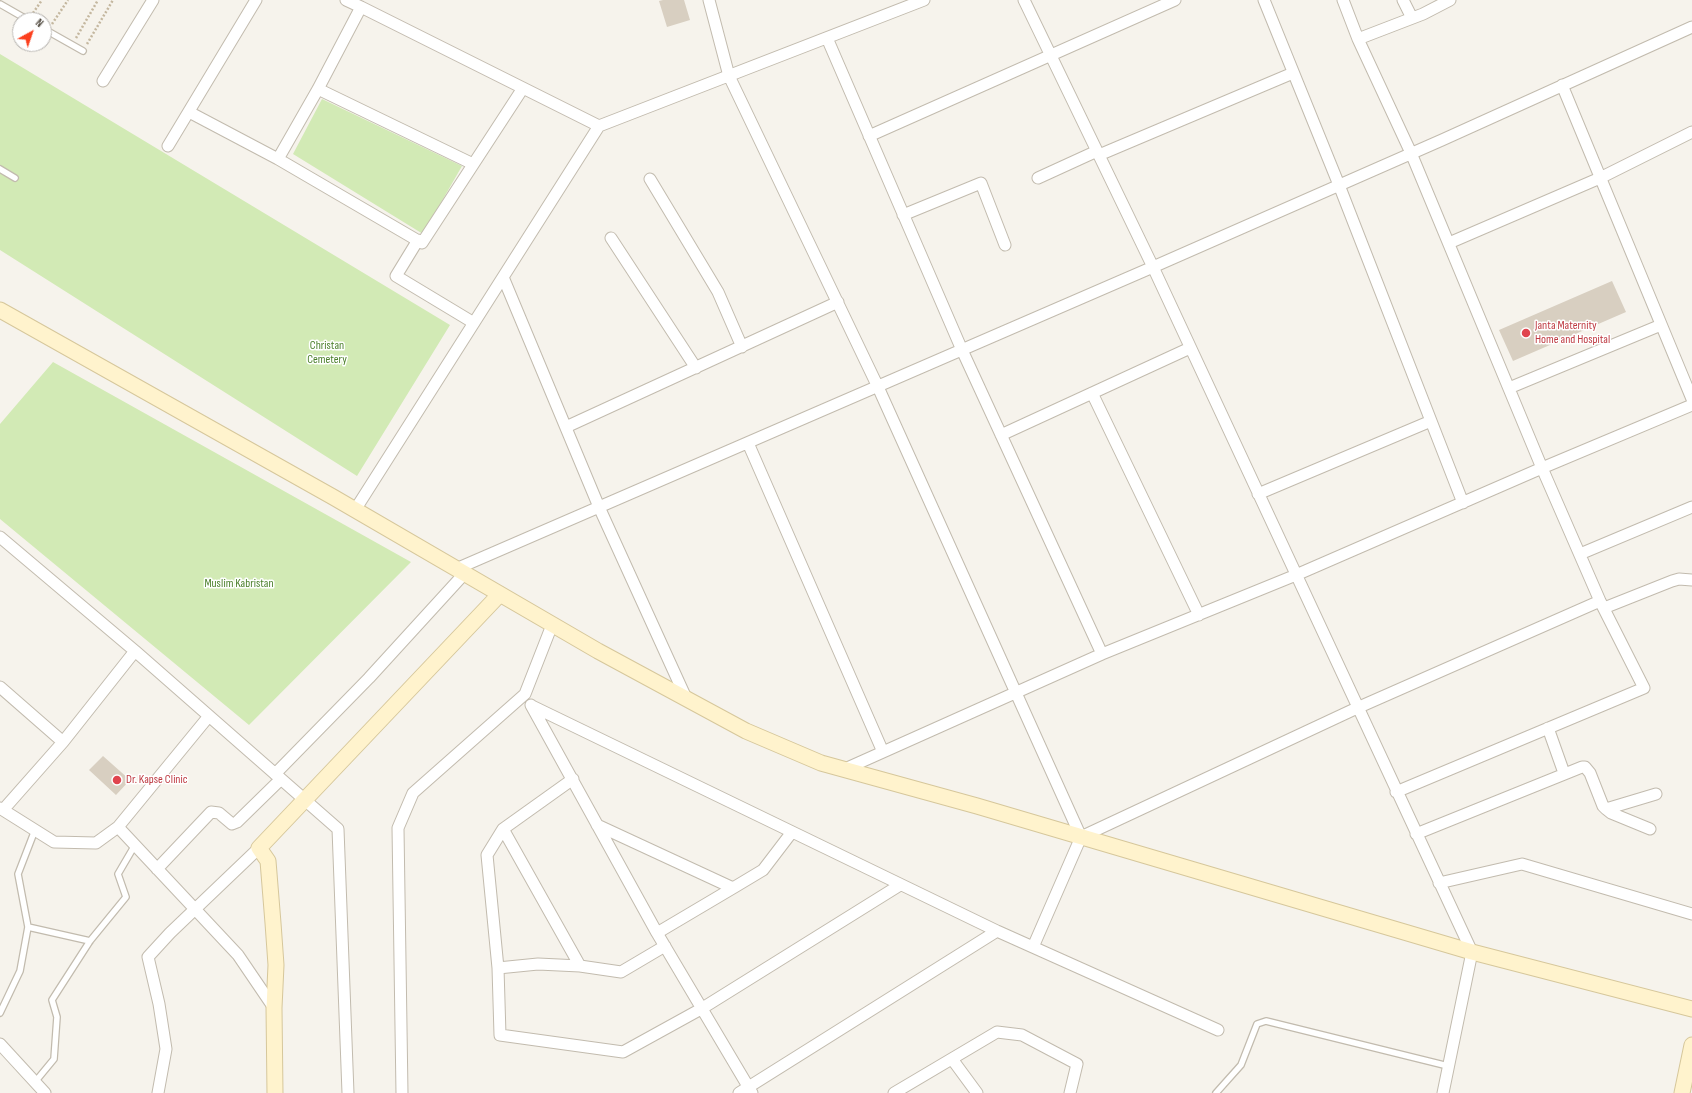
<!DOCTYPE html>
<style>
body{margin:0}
#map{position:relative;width:1692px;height:1093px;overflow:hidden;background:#f6f3ec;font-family:"Sofia Sans Condensed",sans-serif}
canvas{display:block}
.north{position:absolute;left:12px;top:12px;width:40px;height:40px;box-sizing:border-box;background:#fff;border:1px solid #b7b4b0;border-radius:50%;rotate:40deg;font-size:11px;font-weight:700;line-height:16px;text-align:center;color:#4b4439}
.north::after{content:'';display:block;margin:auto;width:14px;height:18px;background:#fc3f1d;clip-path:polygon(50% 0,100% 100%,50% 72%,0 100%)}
</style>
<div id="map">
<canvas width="1692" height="1093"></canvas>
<div class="north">N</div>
</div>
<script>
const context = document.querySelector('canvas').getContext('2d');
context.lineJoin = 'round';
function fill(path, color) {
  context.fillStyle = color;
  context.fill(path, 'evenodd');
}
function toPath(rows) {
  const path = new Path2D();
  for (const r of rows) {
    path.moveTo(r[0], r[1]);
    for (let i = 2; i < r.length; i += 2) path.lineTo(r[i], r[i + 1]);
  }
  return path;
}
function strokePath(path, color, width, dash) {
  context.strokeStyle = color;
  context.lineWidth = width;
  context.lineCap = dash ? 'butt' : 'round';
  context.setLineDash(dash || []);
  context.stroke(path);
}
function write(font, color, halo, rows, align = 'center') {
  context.font = font + ' "Sofia Sans Condensed",sans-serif';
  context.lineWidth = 3;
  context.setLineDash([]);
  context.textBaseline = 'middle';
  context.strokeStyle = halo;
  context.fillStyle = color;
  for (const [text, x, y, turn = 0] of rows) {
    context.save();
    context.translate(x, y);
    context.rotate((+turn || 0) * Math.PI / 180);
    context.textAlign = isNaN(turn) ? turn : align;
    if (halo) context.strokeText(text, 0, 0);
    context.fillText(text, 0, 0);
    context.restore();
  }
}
const green = toPath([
 [0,54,450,325,357,476,0,250],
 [322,99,462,166,423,234,293,154],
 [53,362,411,562,249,725,0,519,0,424]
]);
const building = toPath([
 [663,0,684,0,690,20,667,27,659,1],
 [1612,281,1626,312,1513,361,1499,330],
 [103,756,130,780,116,795,89,770]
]);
const path = toPath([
 [33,13,42,0],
 [52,24,68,0],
 [76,38,98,0],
 [87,44,113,0]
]);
const lane = toPath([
 [0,4,28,20],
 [44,29,83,51],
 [0,169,15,178],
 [28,927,90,941],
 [0,1013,20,971,28,927,18,874,35,830],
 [35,1082,54,1059,57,1017,52,1000,90,941,126,897,118,874,135,845],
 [1216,1093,1241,1065,1257,1024,1266,1021,1448,1066]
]);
const street = toPath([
 [346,0,361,7],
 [709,0,729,76,878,387,1081,837],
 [1024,0,1153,267,1472,952,1443,1093],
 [1264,0,1339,185,1463,503],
 [1403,0,1412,18],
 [827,38,962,350,1102,654,1296,575,1542,468,1692,405],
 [1358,39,1423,14,1450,0],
 [103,81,153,0],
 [1562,85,1692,399],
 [318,89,473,164],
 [189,112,278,159,318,89,361,7,599,126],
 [869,136,1175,0],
 [168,146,256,0],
 [1099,155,1293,73],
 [278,159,422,243,523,88],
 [1038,178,1097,151],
 [650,179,718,292,742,347],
 [903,215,981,183,1005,245],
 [611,238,696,368],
 [418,240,396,276,474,323],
 [1449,243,1600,178,1692,132],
 [503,277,599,507,686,698],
 [1509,388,1661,325],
 [1092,393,1199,615],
 [566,427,838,302],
 [1001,435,1190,348],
 [748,443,883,752],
 [1258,494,1431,421],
 [355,510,599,126,924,0],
 [0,537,135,651,63,742,0,687],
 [1580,554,1692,507],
 [456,569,1153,267,1442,140,1692,27],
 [1604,608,1672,581,1679,579,1692,580],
 [135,651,338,829,348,1093],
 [531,705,657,933,752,1093],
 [532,706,997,931,1218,1030],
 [209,716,118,827,238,955,274,1008],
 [1548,728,1564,773],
 [845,769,1102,654],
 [275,774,369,678,464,574],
 [573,779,503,829,487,855,498,968,500,1035,623,1052,701,1009,900,885],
 [1396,792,1644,688,1600,601],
 [0,808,3,810,63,742],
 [1606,809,1611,813,1650,829],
 [3,810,54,842,96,843,118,827],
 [597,825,733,888,657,933],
 [503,829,580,966,621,972,665,946],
 [1416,834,1582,767,1585,767,1590,773,1603,806,1606,809,1656,794],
 [157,869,211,812,219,813,232,824,237,822,281,779],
 [1439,883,1522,864,1692,914],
 [733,888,763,870,792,832],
 [1033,947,1081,837,1357,708,1600,601,1542,468,1411,153,1358,39,1343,0],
 [498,968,538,964,580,966],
 [0,1044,45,1093],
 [952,1059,977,1093],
 [158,1093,166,1049,159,1004,148,957,170,933,259,848],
 [402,1093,398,828,413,793,525,694,552,625],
 [739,1093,997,931],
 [894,1093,997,1032,1022,1035,1077,1064,1070,1093]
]);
const secondary = toPath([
 [0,310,333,497,598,651,746,731,821,763,977,806,1472,952,1692,1009],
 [275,1093,274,1008,276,965,273,923,268,861,259,848,500,594],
 [1682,1093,1692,1045]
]);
const markers = [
 [1526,333,5,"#e0444e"],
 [117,780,5,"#e0444e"]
];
const healthNames = [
 ["Janta Maternity",1535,326],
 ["Home and Hospital",1535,340],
 ["Dr. Kapse Clinic",126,780]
];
const parkNames = [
 ["Christan",327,346],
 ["Cemetery",327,360],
 ["Muslim Kabristan",239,584]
];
fill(green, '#d2eab5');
fill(building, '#d8cfc1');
strokePath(lane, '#c2bbae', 8);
strokePath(street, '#c2bbae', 13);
strokePath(secondary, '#d6c79b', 17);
strokePath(path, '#c4b79f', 2.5, [2, 2]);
strokePath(lane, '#fff', 5.5);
strokePath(street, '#fff', 11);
strokePath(secondary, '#fff3cd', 15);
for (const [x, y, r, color] of markers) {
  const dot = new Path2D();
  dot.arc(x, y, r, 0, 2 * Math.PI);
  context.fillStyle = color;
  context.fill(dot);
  strokePath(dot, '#fff', 1.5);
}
write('12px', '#be3a42', '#fff', healthNames, 'left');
write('12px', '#4a7f2a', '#fff', parkNames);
</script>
